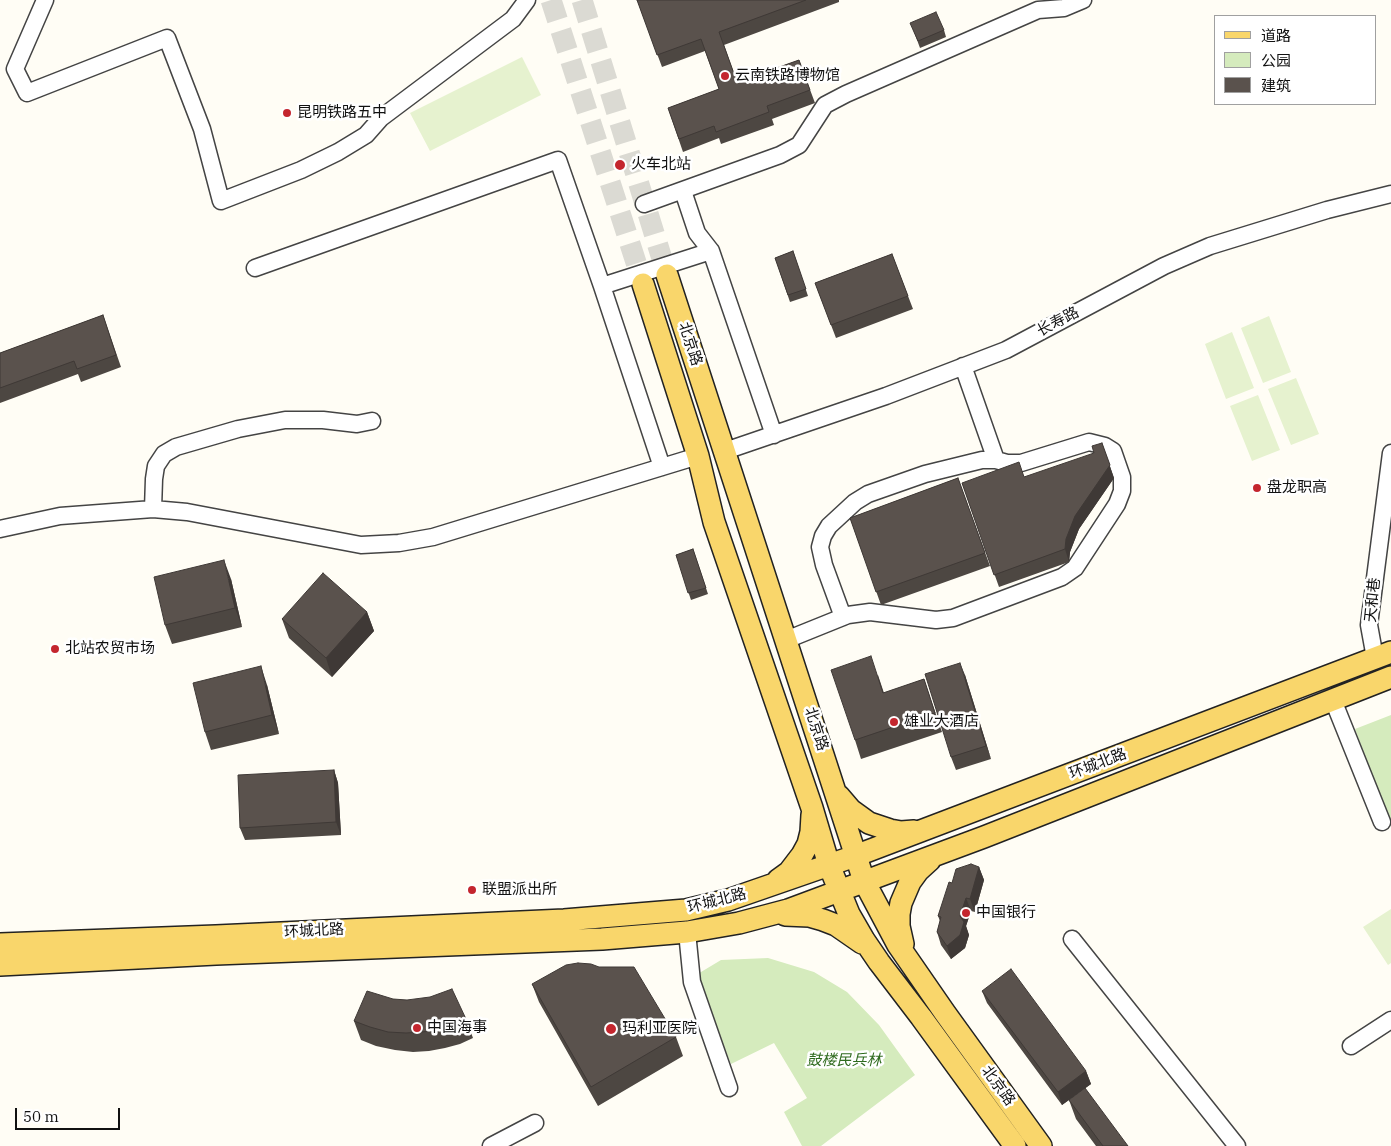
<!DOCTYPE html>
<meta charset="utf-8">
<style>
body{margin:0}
#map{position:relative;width:1391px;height:1146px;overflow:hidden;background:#fffdf5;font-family:"IBM Plex Serif","Noto Sans SC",serif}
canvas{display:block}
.legend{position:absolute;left:1214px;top:15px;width:162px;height:90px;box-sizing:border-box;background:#fff;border:1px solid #a0a0a0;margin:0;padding:6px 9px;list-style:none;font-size:15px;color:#111}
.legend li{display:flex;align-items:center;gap:10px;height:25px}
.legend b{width:25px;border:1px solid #a0a0a0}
.scale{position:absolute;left:15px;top:1108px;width:105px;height:22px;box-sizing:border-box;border:2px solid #111;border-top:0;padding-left:6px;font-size:15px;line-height:18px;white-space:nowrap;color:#111;-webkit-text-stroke:4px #fff;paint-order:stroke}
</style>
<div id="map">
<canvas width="1391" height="1146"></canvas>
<ul class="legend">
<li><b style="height:6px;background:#f9d66b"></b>道路</li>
<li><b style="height:14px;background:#d5ebbd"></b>公园</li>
<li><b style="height:14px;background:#5a524d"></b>建筑</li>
</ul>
<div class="scale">50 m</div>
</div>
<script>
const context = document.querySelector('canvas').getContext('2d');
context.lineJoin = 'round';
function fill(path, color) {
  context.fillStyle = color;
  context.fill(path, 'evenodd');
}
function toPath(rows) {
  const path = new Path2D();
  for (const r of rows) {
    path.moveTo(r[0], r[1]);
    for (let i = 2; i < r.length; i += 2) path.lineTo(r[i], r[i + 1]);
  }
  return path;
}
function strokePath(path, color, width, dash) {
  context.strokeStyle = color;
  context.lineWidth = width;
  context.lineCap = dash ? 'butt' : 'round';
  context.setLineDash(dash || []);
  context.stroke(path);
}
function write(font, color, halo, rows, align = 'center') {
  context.font = font + ' "IBM Plex Serif","Noto Sans SC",serif';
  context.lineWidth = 5;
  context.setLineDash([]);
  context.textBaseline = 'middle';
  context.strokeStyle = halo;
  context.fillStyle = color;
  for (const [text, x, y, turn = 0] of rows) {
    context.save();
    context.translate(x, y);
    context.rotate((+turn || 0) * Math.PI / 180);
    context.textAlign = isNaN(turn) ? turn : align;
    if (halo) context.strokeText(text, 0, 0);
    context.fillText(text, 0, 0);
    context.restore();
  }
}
const green = toPath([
 [1391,715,1391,827,1355,729],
 [768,958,814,972,847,992,879,1025,915,1075,821,1146,802,1146,784,1112,807,1098,774,1043,731,1064,696,975,721,960]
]);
const pitch = toPath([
 [522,57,541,95,430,151,410,113],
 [1269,316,1291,372,1263,383,1241,328],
 [1232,332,1254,388,1226,399,1205,344],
 [1296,378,1319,434,1291,445,1268,389],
 [1258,395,1280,450,1252,461,1230,406],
 [1391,909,1391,963,1388,965,1363,927]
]);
const majorTunnel = toPath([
 [551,0,643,284],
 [582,0,667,275]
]);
const minor = toPath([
 [45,0,15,69,27,93,167,38,202,129,221,201,301,170,338,152,366,135,381,118,513,19,527,0],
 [683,191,697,233,711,251,774,435],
 [644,204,780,155,799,145,825,105,846,94,1038,10,1064,8,1083,0],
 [255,268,558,160,602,286,662,467],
 [602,286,711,251],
 [963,366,996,460],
 [725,451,886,396,1006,350,1164,266,1210,246,1327,210,1391,194],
 [153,509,154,479,156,466,164,454,176,447,238,429,285,420,323,420,357,424,372,421],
 [0,529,60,516,153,509,187,512,361,545,399,543,433,537,698,456],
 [786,640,843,617,848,615,870,612,936,620,953,618,1062,577,1075,568,1117,504,1122,491,1122,477,1113,451,1105,446,1089,442,1021,463,1007,463,996,460,982,460,925,474,868,494,855,502,829,526,823,536,820,547,824,565,843,617],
 [1375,658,1369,625,1391,453],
 [1333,700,1382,822],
 [687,932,692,982,729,1088],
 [1072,939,1237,1146],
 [1351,1046,1391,1020],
 [491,1146,535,1123]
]);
const major = toPath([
 [667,275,864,881,898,945,945,1013,1041,1146],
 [643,284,698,456,714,522,812,808,829,865,849,914,864,940,879,962,921,1017,1015,1146],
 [839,796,851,810,869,823,890,830,901,832,914,831],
 [778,880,789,872,802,855,808,844,811,832,812,815],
 [785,915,809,916,823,920,836,925,862,943],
 [0,944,216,936,564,920,686,910,728,900,855,856,1391,652],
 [903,944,899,926,899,914,901,903,910,882,918,871,930,860],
 [0,965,216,954,602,939,687,932,739,923,788,910,984,837,1391,677]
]);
const wall = toPath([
 [637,0,839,0,839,2,724,45,737,82,799,60,815,103,772,119,774,125,721,144,719,138,683,152,668,108,719,89,705,51,662,67],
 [913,29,944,30,946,37,920,48],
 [793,251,808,296,790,302,775,258],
 [892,254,913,309,836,338,815,283],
 [103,315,121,367,81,382,78,374,0,403,0,353],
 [1024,477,1114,478,1079,529,1070,552,1069,562,999,587,962,483],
 [958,478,990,566,881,605,850,518],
 [693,549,708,594,691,600,676,555],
 [231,579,242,627,172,644,165,625],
 [367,612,374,631,332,677,289,638,282,619],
 [878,675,884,693,924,679,942,732,861,759,855,740],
 [965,675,991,759,956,770,951,757],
 [267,685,279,734,211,750,205,732],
 [334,770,338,783,341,835,245,840,240,828],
 [979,867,984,880,975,912,971,911,966,926,969,935,965,948,951,959,941,945,937,932,940,921,938,916,952,883],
 [532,984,676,1037,683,1056,598,1106,539,1002],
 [982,991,1086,1071,1091,1084,1062,1105,987,1003],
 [393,999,466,1019,473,1038,460,1044,445,1048,429,1051,413,1052,395,1050,376,1046,361,1040,354,1021],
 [1069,1100,1128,1146,1096,1146,1076,1119]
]);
const shadedWall = toPath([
 [1102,443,1114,478,1079,529,1070,552,1069,562,1065,549,1066,539],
 [224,560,231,579,242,627,235,608],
 [367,612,374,631,332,677,326,658],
 [960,663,965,675,991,759,986,746],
 [261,666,267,685,279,734,272,715],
 [334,770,338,783,341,835,336,822],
 [979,867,984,880,975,912,970,899],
 [966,898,971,911,966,926,969,935,965,948,951,959,947,946,960,916],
 [1086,1071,1091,1084,1062,1105,1058,1092]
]);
const building = toPath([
 [637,0,806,0,719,32,737,82,799,60,810,90,767,106,769,112,716,132,714,126,679,139,668,108,719,89,701,39,657,55,637,0],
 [936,12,944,30,918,41,910,23,936,12],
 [793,251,806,289,788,295,775,258,793,251],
 [892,254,908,296,831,325,815,283,892,254],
 [103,315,116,355,77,369,74,361,0,388,0,353,103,315],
 [1102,443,1110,465,1075,516,1066,539,1065,549,994,575,962,483,1019,462,1024,477,1094,453,1092,446,1102,443],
 [958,478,985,553,876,592,850,518,958,478],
 [693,549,706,588,688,593,676,555,693,549],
 [224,560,235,608,165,625,154,577,224,560],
 [323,573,367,612,326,658,282,619,323,573],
 [871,656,883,693,924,679,935,713,855,740,831,670,871,656],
 [960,663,986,746,951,757,925,674,960,663],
 [261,666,272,715,205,732,193,683,261,666],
 [334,770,336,822,240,828,238,775,334,770],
 [971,864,979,867,970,899,966,898,960,916,964,922,960,935,947,946,937,932,941,917,938,916,949,882,952,883,956,869,971,864],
 [578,963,591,964,599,967,634,967,676,1037,591,1087,532,984,566,965,578,963],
 [1011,969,1086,1071,1058,1092,982,991,1011,969],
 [452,989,466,1019,453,1025,438,1030,422,1032,406,1033,388,1032,370,1027,354,1021,367,991,393,999,407,1000,430,997,452,989],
 [1085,1088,1128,1146,1103,1146,1069,1100,1085,1088]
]);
const markers = [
 [725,76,5,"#c4262e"],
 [287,113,5,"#c4262e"],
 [620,165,6,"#c4262e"],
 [1257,488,5,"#c4262e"],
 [55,649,5,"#c4262e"],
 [894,722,5,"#c4262e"],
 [472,890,5,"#c4262e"],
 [966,913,5,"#c4262e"],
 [417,1028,5,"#c4262e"],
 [611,1029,6,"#c4262e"]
];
const poiNames = [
 ["云南铁路博物馆",735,76],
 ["昆明铁路五中",297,113],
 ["火车北站",631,165],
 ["盘龙职高",1267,488],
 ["北站农贸市场",65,649],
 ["雄业大酒店",904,722],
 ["联盟派出所",482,890],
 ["中国银行",976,913],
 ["中国海事",427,1028],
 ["玛利亚医院",622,1029]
];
const streetNames = [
 ["长寿路",1058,322,-28],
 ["北京路",690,344,72],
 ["天和巷",1373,600,-84],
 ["北京路",816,729,72],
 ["环城北路",1098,764,-21],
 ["环城北路",717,901,-14],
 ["环城北路",314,931,-3],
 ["北京路",998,1086,54]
];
const parkNames = [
 ["鼓楼民兵林",844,1061]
];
fill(green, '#d5ebbd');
fill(pitch, '#e6f2cf');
strokePath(majorTunnel, '#dbdad3', 21, [21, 11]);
strokePath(minor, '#444', 19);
strokePath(major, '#222', 24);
strokePath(minor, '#fff', 16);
strokePath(major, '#f9d66b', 21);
fill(wall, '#4d4742');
fill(shadedWall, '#3f3936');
fill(building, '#5a524d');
strokePath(building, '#3f3936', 1);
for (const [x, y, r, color] of markers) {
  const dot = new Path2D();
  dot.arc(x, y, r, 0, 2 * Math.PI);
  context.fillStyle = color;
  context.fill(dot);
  strokePath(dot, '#fff', 2);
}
write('15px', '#111', '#fff', poiNames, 'left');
write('15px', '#111', '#fff', streetNames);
write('italic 15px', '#2f6b1f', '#fff', parkNames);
</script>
